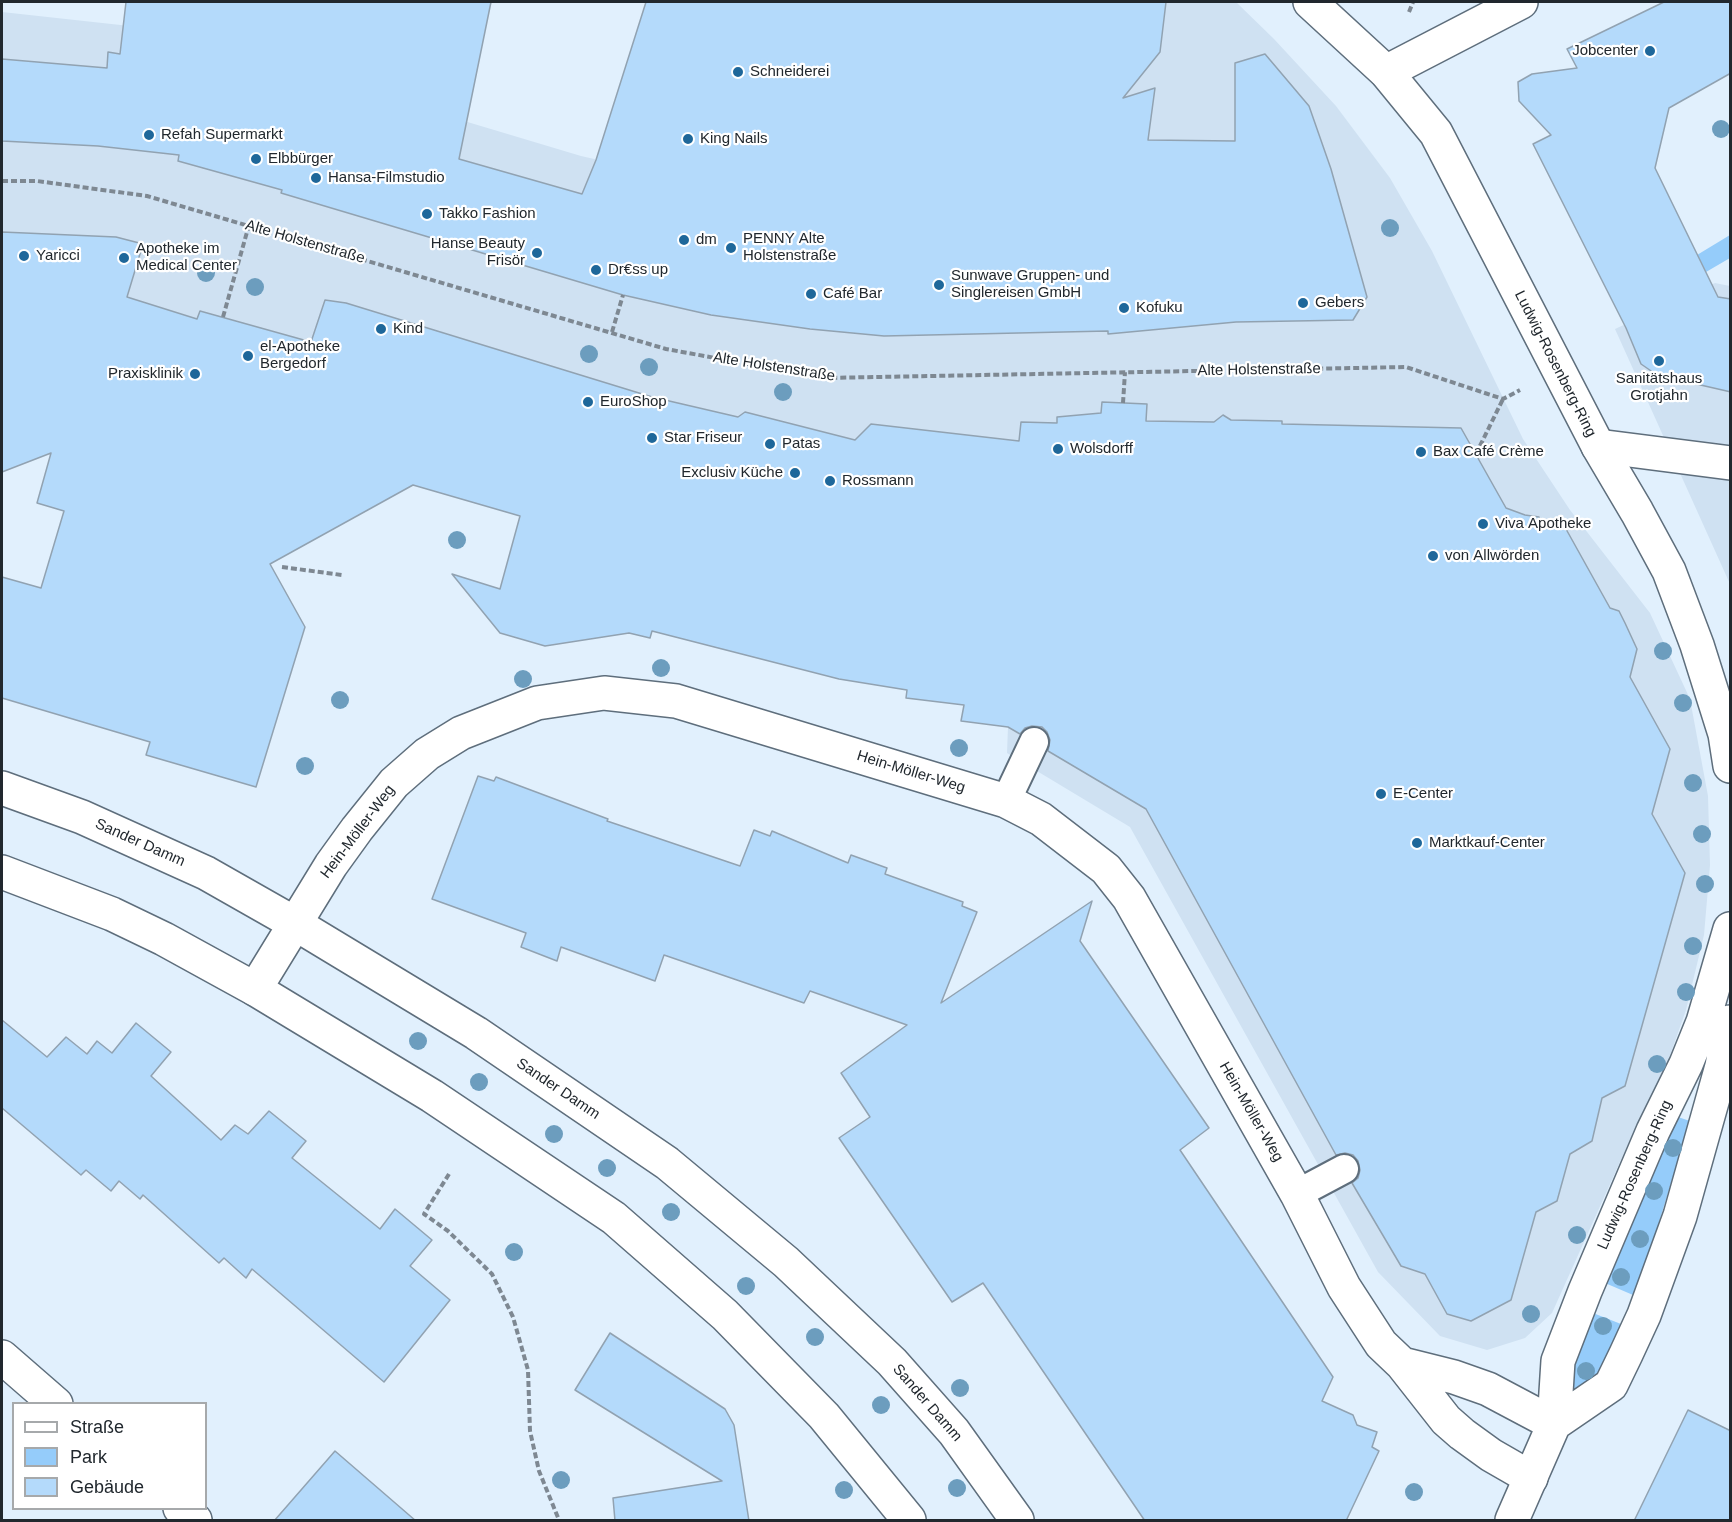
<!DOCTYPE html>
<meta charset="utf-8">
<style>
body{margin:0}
#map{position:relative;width:1732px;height:1522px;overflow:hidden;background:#e1f0fd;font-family:Arial,sans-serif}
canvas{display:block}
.frame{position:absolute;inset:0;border:3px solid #21282e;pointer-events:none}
.legend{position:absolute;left:12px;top:1402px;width:195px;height:108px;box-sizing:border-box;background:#fff;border:2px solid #a6a9ab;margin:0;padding:8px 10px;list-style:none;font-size:18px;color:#21282e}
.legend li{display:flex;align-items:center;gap:12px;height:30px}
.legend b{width:30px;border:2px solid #a6a9ab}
</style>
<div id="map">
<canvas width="1732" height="1522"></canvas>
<div class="frame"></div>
<ul class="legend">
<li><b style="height:8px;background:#fff"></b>Straße</li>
<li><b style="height:16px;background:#95ccfa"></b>Park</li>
<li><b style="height:16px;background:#b4dafb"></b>Gebäude</li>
</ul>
</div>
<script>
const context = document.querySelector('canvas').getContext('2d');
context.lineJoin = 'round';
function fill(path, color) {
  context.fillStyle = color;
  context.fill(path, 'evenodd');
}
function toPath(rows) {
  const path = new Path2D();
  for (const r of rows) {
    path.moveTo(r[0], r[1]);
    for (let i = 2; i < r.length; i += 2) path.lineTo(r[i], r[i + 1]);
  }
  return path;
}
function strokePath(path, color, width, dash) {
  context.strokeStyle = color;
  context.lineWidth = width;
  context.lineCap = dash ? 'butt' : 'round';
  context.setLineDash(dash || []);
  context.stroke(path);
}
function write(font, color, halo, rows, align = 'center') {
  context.font = font + ' Arial,sans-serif';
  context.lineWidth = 4.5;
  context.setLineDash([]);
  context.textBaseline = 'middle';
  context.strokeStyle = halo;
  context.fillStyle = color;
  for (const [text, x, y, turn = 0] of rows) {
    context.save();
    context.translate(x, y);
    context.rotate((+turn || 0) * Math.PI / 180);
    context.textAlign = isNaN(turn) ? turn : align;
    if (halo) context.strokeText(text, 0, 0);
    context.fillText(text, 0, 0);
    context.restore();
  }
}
const built = toPath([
 [1057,2,1236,2,1274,39,1336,106,1390,178,1432,251,1523,439,1570,510,1650,613,1690,699,1708,796,1710,865,1704,935,1686,1010,1668,1061,1633,1133,1552,1313,1525,1338,1487,1350,1440,1336,1378,1272,1130,827,1007,753,1013,596,24,353,2,362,2,12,157,29,581,156,744,193,1031,93],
 [1715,283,1730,286,1730,584,1615,329]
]);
const green = toPath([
 [1730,235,1730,258,1706,272,1697,255],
 [1675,1116,1690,1121,1656,1232,1633,1295,1605,1283],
 [1593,1313,1621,1324,1603,1366,1587,1386,1563,1396]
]);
const building = toPath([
 [126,2,491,2,459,159,582,194,596,160,646,2,1166,2,1160,52,1123,98,1155,88,1148,140,1235,141,1235,63,1265,54,1309,106,1331,169,1367,297,1353,320,1236,322,1108,334,1108,331,884,336,810,329,711,315,623,295,281,193,282,190,178,161,179,155,98,146,2,141,2,59,107,68,108,52,120,54,126,2],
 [1664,2,1731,2,1731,73,1669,108,1655,168,1718,297,1731,299,1731,392,1657,375,1641,364,1626,328,1533,144,1551,135,1519,101,1518,82,1532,74,1577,68,1567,49,1664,2],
 [2,232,116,237,143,244,127,297,197,319,200,311,311,342,325,300,346,303,652,397,738,417,745,412,855,440,871,424,1019,441,1021,422,1057,423,1057,417,1101,413,1102,402,1147,404,1146,421,1214,422,1223,415,1231,420,1282,421,1282,424,1461,428,1506,508,1525,515,1539,517,1541,521,1566,529,1610,608,1619,611,1625,623,1637,649,1630,677,1670,749,1652,814,1685,873,1625,1086,1602,1098,1592,1141,1570,1154,1557,1201,1536,1212,1511,1300,1471,1321,1447,1314,1425,1274,1401,1266,1352,1183,1358,1178,1360,1170,1358,1161,1353,1155,1345,1153,1336,1155,1146,809,1048,751,1050,740,1047,732,1042,727,1032,726,1025,728,1020,734,1008,727,961,721,964,705,906,698,907,690,839,679,652,631,650,638,629,633,545,646,500,633,452,574,500,589,520,516,413,485,270,564,305,627,256,787,146,755,150,742,2,698,2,577,41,588,64,511,37,503,51,453,2,472,2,232],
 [478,776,494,781,496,777,608,819,607,821,740,866,754,830,770,836,772,831,848,863,851,855,887,868,885,874,963,902,962,906,977,912,941,1003,1092,901,1080,941,1209,1128,1180,1150,1333,1377,1322,1401,1353,1415,1357,1425,1377,1432,1372,1447,1379,1451,1346,1521,1145,1521,983,1283,952,1302,839,1138,870,1117,841,1073,907,1025,810,991,804,1003,664,955,655,981,561,947,557,961,521,947,526,933,432,899,478,776],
 [2,1020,47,1057,66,1037,87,1054,97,1041,112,1053,136,1023,171,1052,151,1076,221,1140,235,1125,248,1134,269,1111,306,1141,292,1158,380,1229,395,1209,432,1240,410,1266,450,1300,384,1382,252,1269,246,1278,224,1258,219,1263,143,1195,140,1199,119,1181,111,1191,86,1170,81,1175,2,1108,2,1020],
 [610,1333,725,1409,734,1425,749,1521,615,1521,613,1498,722,1481,575,1390,610,1333],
 [1688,1410,1731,1431,1731,1521,1634,1521,1688,1410],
 [335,1451,416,1521,274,1521,335,1451]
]);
const path = toPath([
 [1409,12,1413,2],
 [2,181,37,181,147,196,666,349,825,378,1406,367,1503,399,1520,390],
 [223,317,249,225],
 [612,332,623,295],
 [1123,403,1125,372],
 [1476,454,1503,399],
 [282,567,342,575],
 [449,1174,424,1214,448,1231,492,1274,513,1317,528,1370,530,1431,539,1471,559,1520]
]);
const lane = toPath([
 [1006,801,1034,742],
 [1297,1194,1344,1169]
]);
const street = toPath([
 [1386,72,1521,2],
 [1598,446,1730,463],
 [255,989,331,865,357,829,394,783,427,754,461,733,537,703,604,693,676,701,1006,801,1041,819,1106,869,1129,898,1297,1194,1344,1287,1381,1344,1402,1364,1446,1420,1462,1434,1491,1455,1531,1478],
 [2,1357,56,1404],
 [1402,1364,1454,1377,1488,1389,1554,1424],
 [180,1508,195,1520]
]);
const secondary = toPath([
 [1310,2,1386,72,1436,133,1598,446,1637,512,1669,571,1697,645,1725,734,1730,766],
 [2,788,82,817,206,873,294,923,476,1033,667,1163,786,1262,892,1362,954,1432,1017,1520],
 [2,872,112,914,164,939,255,989,432,1096,614,1218,725,1315,824,1416,909,1520],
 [1554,1424,1611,1385,1626,1354,1644,1315,1680,1216,1722,1066,1730,1022],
 [1512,1520,1554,1424,1558,1361,1585,1291,1653,1131,1686,1064,1703,1022,1730,929]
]);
const trees = [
 [1721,129],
 [1390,228],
 [206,273],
 [255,287],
 [589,354],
 [649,367],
 [783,392],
 [457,540],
 [1663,651],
 [661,668],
 [523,679],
 [340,700],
 [1683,703],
 [959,748],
 [305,766],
 [1693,783],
 [1702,834],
 [1705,884],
 [1693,946],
 [1686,992],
 [418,1041],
 [1657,1064],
 [479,1082],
 [554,1134],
 [1673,1148],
 [607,1168],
 [1654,1191],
 [671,1212],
 [1577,1235],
 [1640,1239],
 [514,1252],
 [1621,1277],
 [746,1286],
 [1531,1314],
 [1603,1326],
 [815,1337],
 [1586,1371],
 [960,1388],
 [881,1405],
 [561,1480],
 [957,1488],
 [844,1490],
 [1414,1492]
];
const markers = [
 [1650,51,6,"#1e679a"],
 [738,72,6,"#1e679a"],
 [149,135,6,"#1e679a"],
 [688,139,6,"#1e679a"],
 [256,159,6,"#1e679a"],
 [316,178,6,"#1e679a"],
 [427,214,6,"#1e679a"],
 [684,240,6,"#1e679a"],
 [731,248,6,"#1e679a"],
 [537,253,6,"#1e679a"],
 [24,256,6,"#1e679a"],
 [124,258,6,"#1e679a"],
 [596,270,6,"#1e679a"],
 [939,285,6,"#1e679a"],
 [811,294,6,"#1e679a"],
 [1303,303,6,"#1e679a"],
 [1124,308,6,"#1e679a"],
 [381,329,6,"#1e679a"],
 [248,356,6,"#1e679a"],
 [1659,361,6,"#1e679a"],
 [195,374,6,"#1e679a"],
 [588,402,6,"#1e679a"],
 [652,438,6,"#1e679a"],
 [770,444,6,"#1e679a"],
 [1058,449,6,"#1e679a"],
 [1421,452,6,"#1e679a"],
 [795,473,6,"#1e679a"],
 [830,481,6,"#1e679a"],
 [1483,524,6,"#1e679a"],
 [1433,556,6,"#1e679a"],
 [1381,794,6,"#1e679a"],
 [1417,843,6,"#1e679a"]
];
const poiNames = [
 ["Jobcenter",1638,51,"right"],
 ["Schneiderei",750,72],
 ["Refah Supermarkt",161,135],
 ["King Nails",700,139],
 ["Elbbürger",268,159],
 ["Hansa-Filmstudio",328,178],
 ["Takko Fashion",439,214],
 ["PENNY Alte",743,239],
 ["Holstenstraße",743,256],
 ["dm",696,240],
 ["Hanse Beauty",525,244,"right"],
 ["Frisör",525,261,"right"],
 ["Apotheke im",136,249],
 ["Medical Center",136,266],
 ["Yaricci",36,256],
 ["Dr€ss up",608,270],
 ["Sunwave Gruppen- und",951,276],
 ["Singlereisen GmbH",951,293],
 ["Café Bar",823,294],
 ["Gebers",1315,303],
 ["Kofuku",1136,308],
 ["Kind",393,329],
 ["el-Apotheke",260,347],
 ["Bergedorf",260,364],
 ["Praxisklinik",183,374,"right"],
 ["Sanitätshaus",1659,379,"center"],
 ["Grotjahn",1659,396,"center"],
 ["EuroShop",600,402],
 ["Star Friseur",664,438],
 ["Patas",782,444],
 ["Wolsdorff",1070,449],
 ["Bax Café Crème",1433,452],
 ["Exclusiv Küche",783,473,"right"],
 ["Rossmann",842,481],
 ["Viva Apotheke",1495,524],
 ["von Allwörden",1445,556],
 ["E-Center",1393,794],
 ["Marktkauf-Center",1429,843]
];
const streetNames = [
 ["Alte Holstenstraße",305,242,16],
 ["Ludwig-Rosenberg-Ring",1555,364,63],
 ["Alte Holstenstraße",774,367,9],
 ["Alte Holstenstraße",1259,370,-1],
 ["Hein-Möller-Weg",911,772,17],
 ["Hein-Möller-Weg",358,832,-53],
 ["Sander Damm",140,843,24],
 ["Sander Damm",558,1089,34],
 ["Hein-Möller-Weg",1251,1112,60],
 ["Ludwig-Rosenberg-Ring",1635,1175,-66],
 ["Sander Damm",927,1403,49]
];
fill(built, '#cfe1f2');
fill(green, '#95ccfa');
fill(building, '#b4dafb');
strokePath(building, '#91a2b1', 1.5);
strokePath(lane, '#5e6e7c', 32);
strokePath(street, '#5e6e7c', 36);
strokePath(secondary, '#5e6e7c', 36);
strokePath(path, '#7e8892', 4, [6, 3]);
strokePath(lane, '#fff', 28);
strokePath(street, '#fff', 33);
strokePath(secondary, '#fff', 33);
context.fillStyle = '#6c9dbe';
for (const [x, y] of trees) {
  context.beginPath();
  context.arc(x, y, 9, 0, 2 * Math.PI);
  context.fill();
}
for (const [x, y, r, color] of markers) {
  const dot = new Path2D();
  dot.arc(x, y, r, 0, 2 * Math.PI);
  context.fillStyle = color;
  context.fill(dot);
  strokePath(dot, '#fff', 2);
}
write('15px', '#21282e', '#fff', poiNames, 'left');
write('15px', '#21282e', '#fff', streetNames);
</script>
